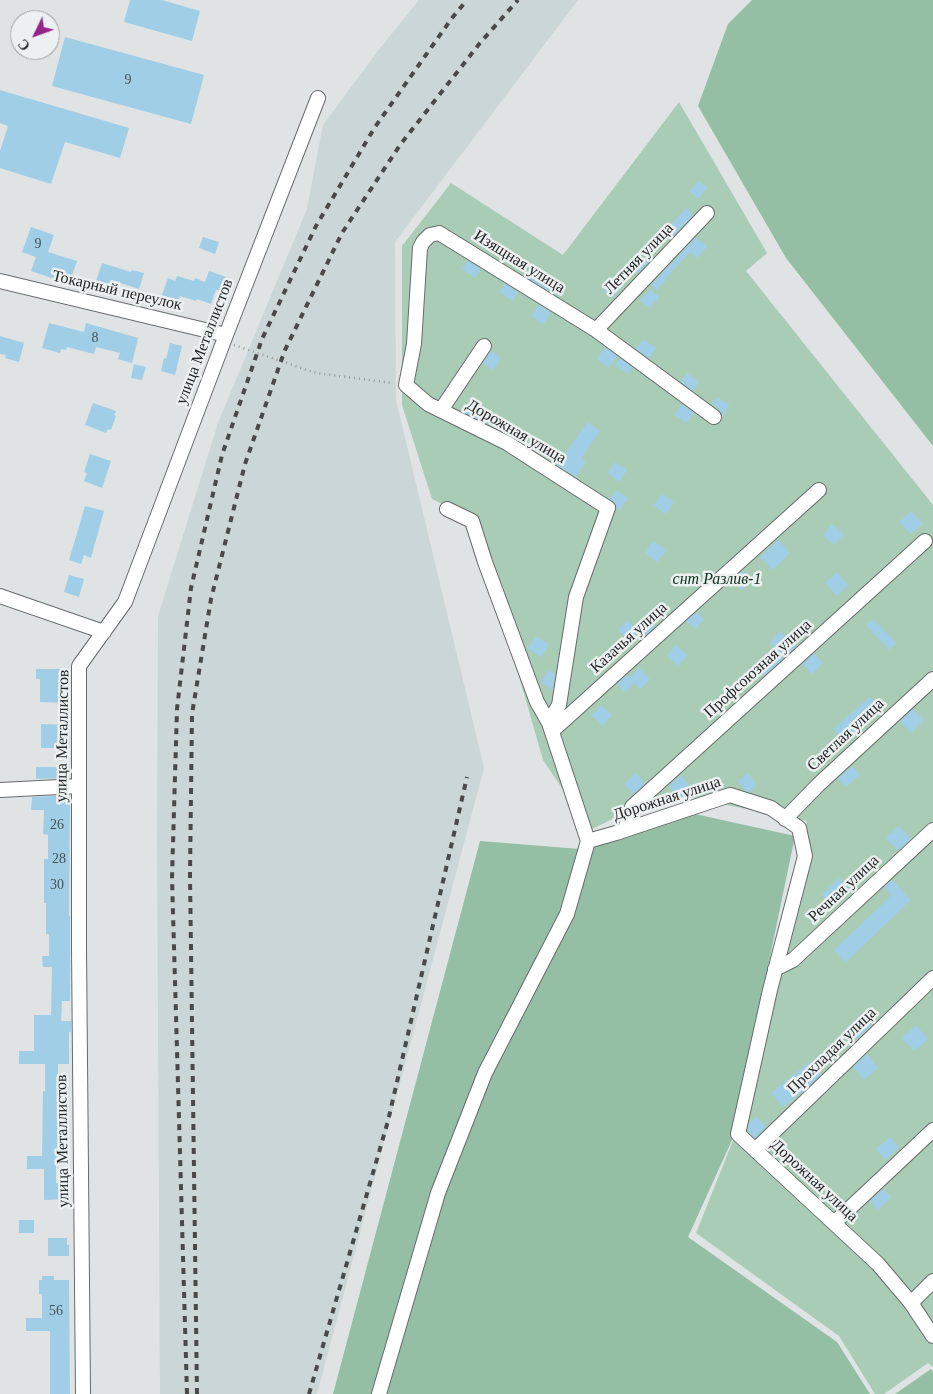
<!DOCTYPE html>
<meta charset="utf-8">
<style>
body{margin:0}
#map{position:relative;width:933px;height:1394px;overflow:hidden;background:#dfe3e3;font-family:"Times New Roman",serif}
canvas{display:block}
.north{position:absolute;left:10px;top:10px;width:50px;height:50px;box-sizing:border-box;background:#ecf0f0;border:1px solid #9da0a0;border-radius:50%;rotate:228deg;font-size:14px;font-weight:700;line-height:20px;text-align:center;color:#262727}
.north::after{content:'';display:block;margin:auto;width:18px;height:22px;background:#932688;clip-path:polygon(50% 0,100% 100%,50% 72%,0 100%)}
</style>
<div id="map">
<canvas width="933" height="1394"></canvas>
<div class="north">С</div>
</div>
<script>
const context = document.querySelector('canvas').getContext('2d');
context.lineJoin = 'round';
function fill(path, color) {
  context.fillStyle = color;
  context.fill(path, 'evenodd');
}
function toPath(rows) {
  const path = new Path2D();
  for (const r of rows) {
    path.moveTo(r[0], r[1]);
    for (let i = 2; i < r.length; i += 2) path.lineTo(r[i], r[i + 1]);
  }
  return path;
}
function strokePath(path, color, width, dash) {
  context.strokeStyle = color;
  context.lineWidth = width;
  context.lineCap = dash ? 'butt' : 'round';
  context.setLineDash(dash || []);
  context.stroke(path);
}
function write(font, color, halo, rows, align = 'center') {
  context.font = font + ' "Times New Roman",serif';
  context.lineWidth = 5;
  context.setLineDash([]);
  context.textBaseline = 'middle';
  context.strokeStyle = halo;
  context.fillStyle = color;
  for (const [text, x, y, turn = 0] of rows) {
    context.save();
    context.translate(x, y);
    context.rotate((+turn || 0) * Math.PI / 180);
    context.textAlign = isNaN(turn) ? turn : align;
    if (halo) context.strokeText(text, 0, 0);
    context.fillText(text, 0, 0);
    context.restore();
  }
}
const built = toPath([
 [419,0,578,0,395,242,396,400,484,768,317,1394,160,1394,157,841,158,616,218,423,307,209,323,125,377,52]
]);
const green = toPath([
 [679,102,767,253,746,271,933,505,933,1367,928,1363,884,1394,875,1394,839,1336,696,1233,734,1138,807,821,666,793,590,830,543,760,474,520,432,499,402,405,402,246,451,183,563,255]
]);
const forest = toPath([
 [752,0,933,0,933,446,786,258,698,106,728,24],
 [695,814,795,836,732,1140,688,1237,837,1342,870,1394,333,1394,480,841,580,849],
 [931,1369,933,1372,933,1394,895,1394]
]);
const building = toPath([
 [130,0,162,0,200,11,192,41,124,22],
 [65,37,204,75,191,124,52,86],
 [0,90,129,128,120,158,65,142,51,184,0,168,0,151,8,126,0,123],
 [699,181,707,188,698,199,689,191],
 [686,208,693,215,670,239,663,233],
 [31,227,54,235,48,252,77,261,69,284,31,271,36,257,22,252],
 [203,237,219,242,215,254,199,248],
 [696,237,707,247,697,258,690,252,666,278,667,279,657,290,651,285],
 [642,256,648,262,638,273,632,267],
 [468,261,481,269,475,278,462,269],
 [102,263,131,272,132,270,144,273,139,289,111,280,107,291,94,287],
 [209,271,226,277,220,291,216,290,211,304,197,299,196,301,180,296,178,301,162,295,168,278,175,281,177,276,194,281,195,278,205,282],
 [533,271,549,283,552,278,564,287,558,296,528,278],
 [613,280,622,287,612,298,603,290],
 [505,284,518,292,512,301,499,292],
 [651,290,659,297,649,308,640,300],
 [539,305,551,313,543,325,531,316],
 [49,323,84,332,86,323,138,338,132,363,118,359,120,353,96,347,94,354,67,347,66,350,61,349,60,353,42,348],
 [0,336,24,343,19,362,5,358,6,355,0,354],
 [643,339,656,348,649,358,636,349],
 [170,343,182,346,175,375,161,371,164,358,166,359],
 [605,347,617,356,609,368,597,359],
 [491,351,501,358,493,370,483,363],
 [620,358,632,367,628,374,615,365],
 [134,364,146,367,142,380,131,378],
 [687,373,699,382,693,391,681,382],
 [717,397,730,405,722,416,720,410,712,404],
 [471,402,483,410,477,419,463,412],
 [93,403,116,411,114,415,116,416,111,430,108,429,106,433,85,425],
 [682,404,694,413,686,423,674,415],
 [588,422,600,431,581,458,586,462,576,477,557,465],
 [90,454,111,461,102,488,84,481,87,473,84,472],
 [615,462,627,470,619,482,607,473],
 [616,490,628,498,620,510,617,508,615,503,610,499],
 [662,494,674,502,666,514,654,505],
 [85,506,104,511,91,558,84,555,81,564,69,560],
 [911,511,923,524,911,534,899,522],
 [832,524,844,535,834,545,823,535],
 [778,540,790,553,773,570,760,557],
 [653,541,666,550,657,562,645,553],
 [743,571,752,579,742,590,732,580],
 [837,572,848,585,837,596,825,583],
 [69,575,84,579,79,597,64,592],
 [697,612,704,619,695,629,686,621],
 [646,615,656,625,646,635,636,626],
 [873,619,896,643,889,650,866,625],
 [627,620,639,631,629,641,618,630],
 [781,631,796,647,765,675,756,664,774,647,770,642],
 [536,636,549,645,541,657,528,648],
 [676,645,688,655,678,666,667,655],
 [814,653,823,663,812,674,803,664],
 [639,668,650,679,641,689,634,683,625,693,617,684,627,675,630,678],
 [36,669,67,669,67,703,40,702,40,679,36,679],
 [549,670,555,674,553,690,541,682],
 [870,697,882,709,869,721,868,720,845,742,833,729],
 [601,705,612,715,603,726,591,715],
 [913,709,924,720,911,733,900,721],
 [41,724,70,725,70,748,41,748],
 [852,766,860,775,846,787,838,778],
 [36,767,67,767,67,778,36,779],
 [636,773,645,783,634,794,624,784],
 [748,773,757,785,749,792,746,791,738,781],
 [681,775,692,788,681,798,669,786],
 [67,795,67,797,70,797,69,916,70,916,70,1001,62,1001,61,1021,71,1021,71,1032,69,1032,69,1064,58,1064,58,1085,69,1085,69,1100,63,1100,63,1123,69,1123,69,1134,66,1134,66,1157,56,1157,56,1183,67,1183,67,1199,44,1200,44,1169,27,1169,27,1156,42,1156,43,1091,45,1091,45,1064,19,1064,19,1051,34,1051,34,1015,51,1015,52,967,43,967,42,956,49,956,49,934,46,934,46,903,44,903,44,859,48,859,48,835,43,834,44,810,31,810,32,797],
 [899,826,911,839,898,850,886,838],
 [839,878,851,890,833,908,822,895],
 [892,880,911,900,846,962,834,950,892,895,884,887],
 [861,1015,871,1026,857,1039,847,1027],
 [916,1025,928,1039,914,1051,902,1038],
 [867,1054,878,1068,864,1080,853,1067],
 [811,1061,822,1074,808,1087,783,1107,771,1093],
 [757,1117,766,1127,755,1138,748,1131,749,1123],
 [890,1137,899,1147,886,1160,876,1149],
 [883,1189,891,1197,878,1210,870,1201],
 [19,1220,34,1220,34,1233,19,1233],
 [48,1238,67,1238,67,1245,69,1245,69,1256,48,1256],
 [42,1276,54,1276,54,1280,69,1280,70,1394,50,1394,50,1331,26,1331,26,1318,42,1318,42,1294,39,1294,39,1280,42,1280]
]);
const path = toPath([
 [234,345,316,373,393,383]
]);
const minor = toPath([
 [0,281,226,335],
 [596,330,707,213],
 [441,410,484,346],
 [714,417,596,330,439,233,430,235,423,242,420,248,414,344,406,385,428,404,507,443,608,508,576,597,559,705,549,723,588,841,616,833,730,795,771,808,799,828,805,856,770,990,738,1134,878,1264,911,1303,933,1336],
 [447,509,472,521,485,562,537,702,549,723],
 [0,596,104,632],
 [552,731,819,490],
 [0,790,79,786],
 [785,819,818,785,933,679],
 [625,830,632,807,925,541],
 [775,969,793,960,933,830],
 [755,1150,933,978],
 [834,1223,933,1130],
 [911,1303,933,1281],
 [83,1394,79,948,79,666,125,602,226,335,318,98],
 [379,1394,438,1193,485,1073,567,914,588,841]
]);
const rail = toPath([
 [187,1394,172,878,177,709,191,588,222,455,262,339,316,226,375,127,452,18,467,0],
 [197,1394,190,875,192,714,211,599,245,464,281,361,285,350,342,233,400,145,480,43,518,0],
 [309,1394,388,1121,467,777]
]);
const numberNames = [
 ["9",128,80],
 ["9",38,244],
 ["8",95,338],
 ["26",57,825],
 ["28",59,859],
 ["30",57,885],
 ["56",56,1311]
];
const streetNames = [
 ["Летняя улица",639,259,-46],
 ["Изящная улица",519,262,32],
 ["Токарный переулок",117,291,13],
 ["улица Металлистов",205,342,-69],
 ["Дорожная улица",516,432,30],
 ["Казачья улица",629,638,-42],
 ["Профсоюзная улица",758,669,-42],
 ["Светлая улица",846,735,-43],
 ["улица Металлистов",63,736,-89],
 ["Дорожная улица",667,799,-18],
 ["Речная улица",844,889,-43],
 ["Прохладая улица",832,1051,-44],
 ["улица Металлистов",63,1141,-91],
 ["Дорожная улица",814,1181,43]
];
const parkNames = [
 ["снт Разлив-1",717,580]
];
fill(built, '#cad6d7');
fill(green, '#a9ccb6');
fill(forest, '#94bfa4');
fill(building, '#a1cee7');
strokePath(minor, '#686b6c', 16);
strokePath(path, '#969999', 2.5, [1, 4]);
strokePath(minor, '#fff', 14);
strokePath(rail, '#484949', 4, [6, 6]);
write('14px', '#455157', null, numberNames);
write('16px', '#262727', '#ecf0f0', streetNames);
write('italic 16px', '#0d311e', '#ecf0f0', parkNames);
</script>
